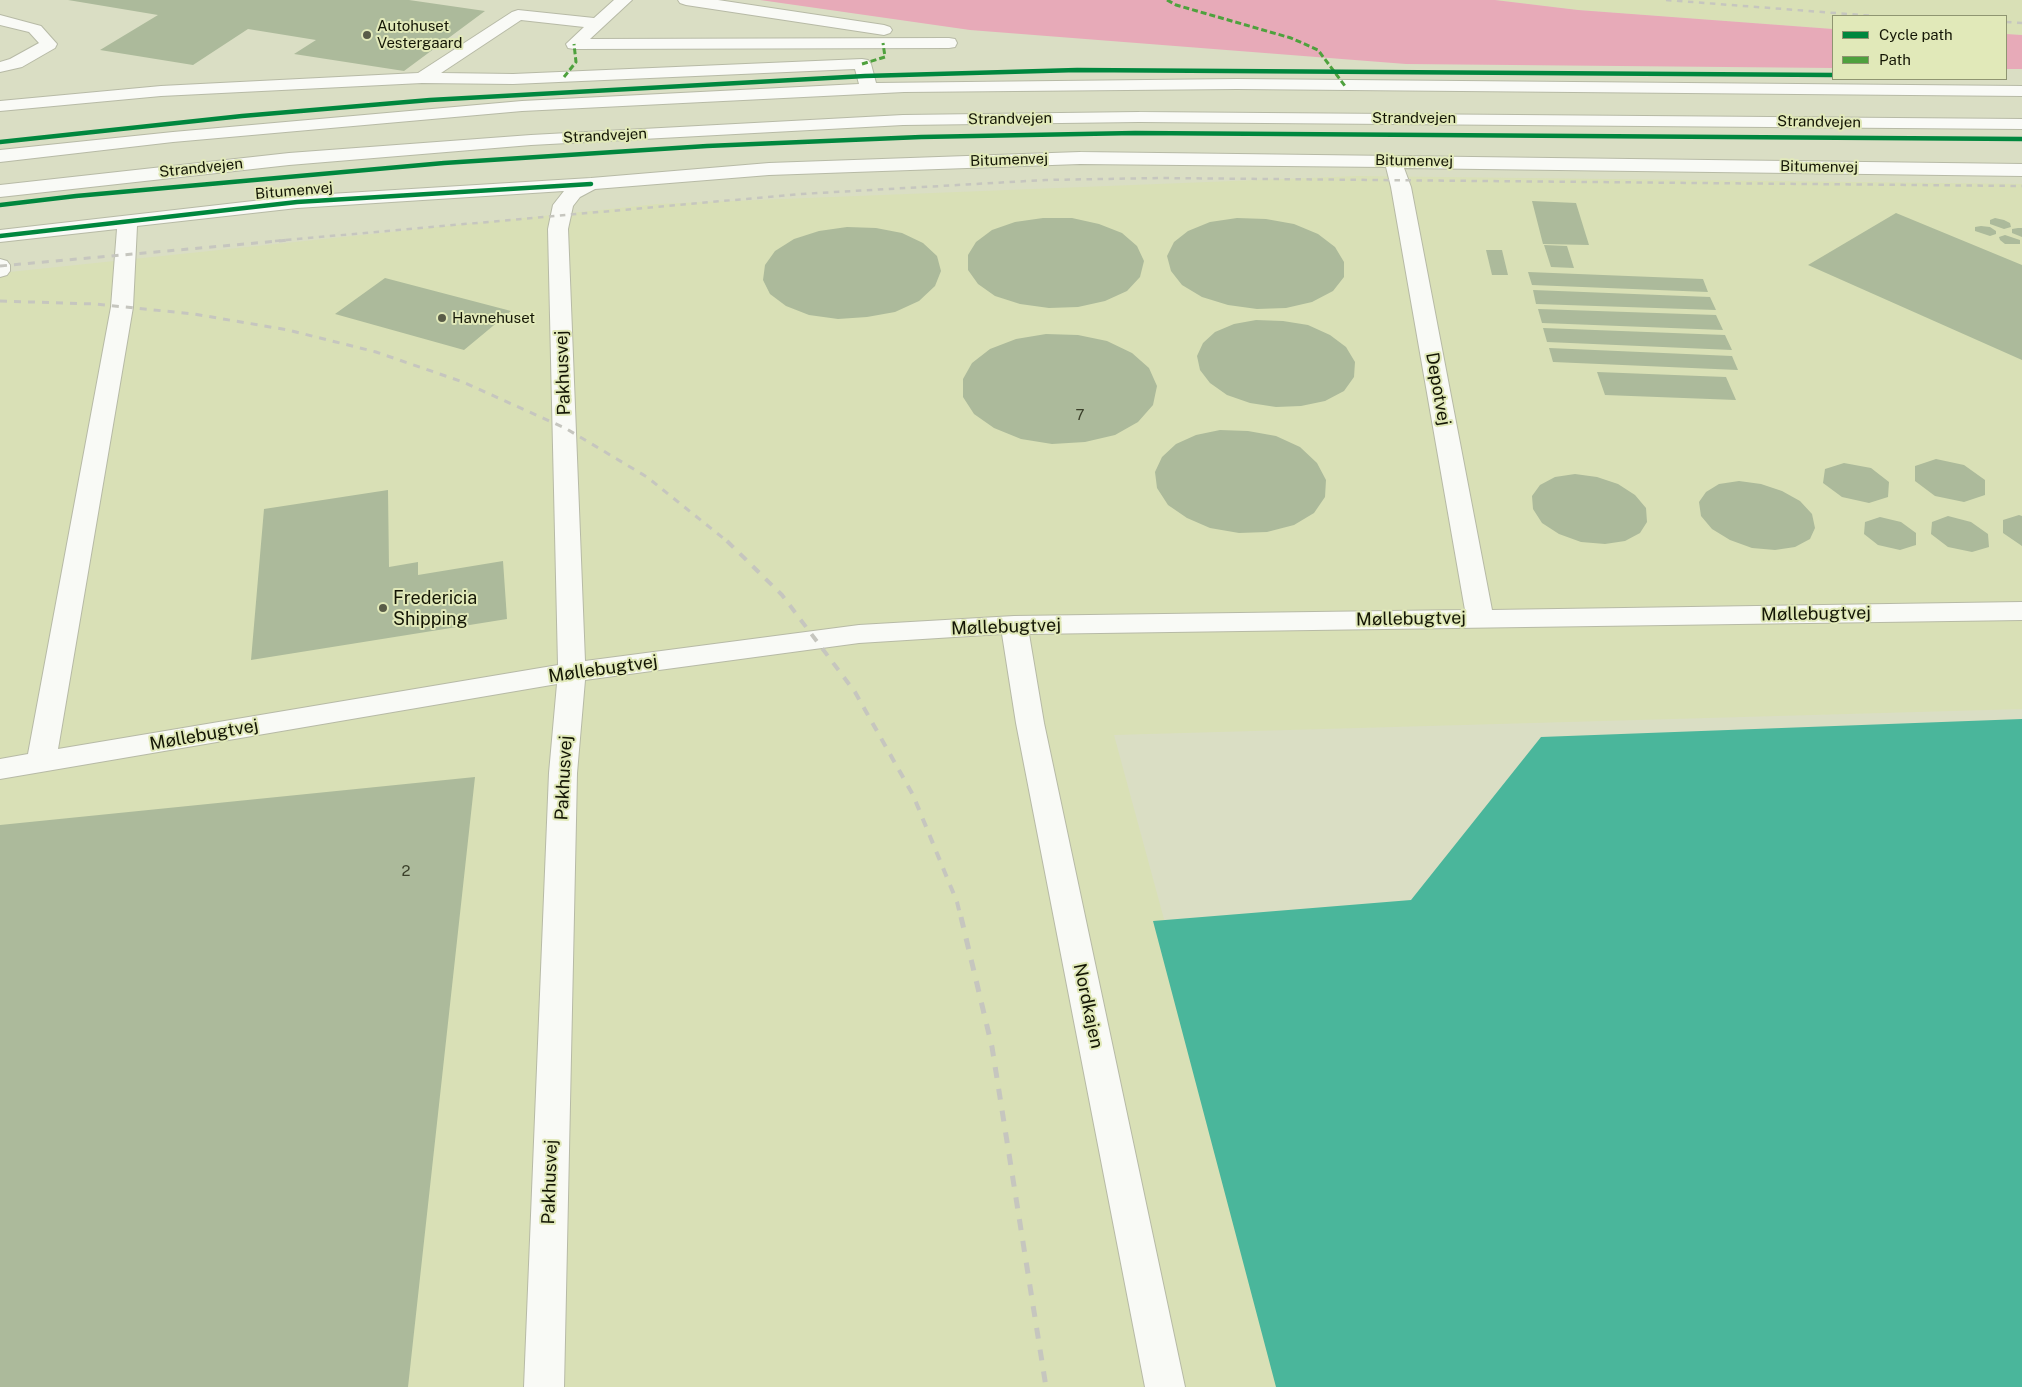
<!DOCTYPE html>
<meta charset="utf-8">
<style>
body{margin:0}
#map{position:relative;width:2022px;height:1387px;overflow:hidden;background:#dadec4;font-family:"Public Sans",sans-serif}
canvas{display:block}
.legend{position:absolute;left:1832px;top:15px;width:175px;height:65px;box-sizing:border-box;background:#e1e9b9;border:1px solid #8f9571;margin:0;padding:6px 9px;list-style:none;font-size:15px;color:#141605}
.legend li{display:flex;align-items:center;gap:10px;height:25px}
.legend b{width:25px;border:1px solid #8f9571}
</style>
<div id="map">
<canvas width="2022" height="1387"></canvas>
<ul class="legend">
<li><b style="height:6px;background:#00873e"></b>Cycle path</li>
<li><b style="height:6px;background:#4ea13d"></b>Path</li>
</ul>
</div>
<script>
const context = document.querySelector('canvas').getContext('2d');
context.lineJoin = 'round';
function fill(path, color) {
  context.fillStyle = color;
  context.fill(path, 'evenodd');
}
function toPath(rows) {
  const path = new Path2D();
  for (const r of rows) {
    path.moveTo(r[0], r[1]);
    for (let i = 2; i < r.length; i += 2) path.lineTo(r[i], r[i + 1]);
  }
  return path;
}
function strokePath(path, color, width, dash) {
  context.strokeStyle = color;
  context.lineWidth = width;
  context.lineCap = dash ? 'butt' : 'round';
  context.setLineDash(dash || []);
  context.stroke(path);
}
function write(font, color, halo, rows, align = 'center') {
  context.font = font + ' "Public Sans",sans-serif';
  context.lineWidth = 4;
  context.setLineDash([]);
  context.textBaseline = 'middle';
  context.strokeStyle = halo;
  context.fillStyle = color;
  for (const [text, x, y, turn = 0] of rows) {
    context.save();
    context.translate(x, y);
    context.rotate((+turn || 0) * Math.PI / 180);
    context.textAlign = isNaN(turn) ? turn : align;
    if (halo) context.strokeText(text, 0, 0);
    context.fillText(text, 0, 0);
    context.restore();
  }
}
const built = toPath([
 [1495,0,2022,0,2022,35,2006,34,2006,16,1833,16,1833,29,1578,10],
 [1358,176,2022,184,2022,709,1114,735,1291,1387,0,1387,0,273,657,204]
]);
const forest = toPath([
 [760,0,1495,0,1578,10,1833,29,1833,68,1406,64,970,30],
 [2006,34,2022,35,2022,69,2006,69]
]);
const water = toPath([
 [2022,719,2022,1387,1276,1387,1153,921,1411,900,1541,737]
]);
const building = toPath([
 [68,0,409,0,485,11,404,71,294,54,316,40,248,29,193,65,100,50,158,15],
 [1532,201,1576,203,1589,245,1543,244],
 [1896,213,2022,265,2022,360,1808,265],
 [1043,218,1072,218,1099,224,1122,233,1137,246,1144,261,1140,277,1127,291,1105,301,1078,307,1049,308,1020,304,995,296,978,284,968,270,968,255,976,242,992,230,1015,222],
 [1237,218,1266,219,1294,224,1318,234,1335,247,1344,262,1344,277,1333,291,1312,302,1286,308,1257,309,1228,305,1202,297,1182,285,1171,271,1167,256,1174,242,1188,231,1210,222],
 [1995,218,2004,220,2010,223,2011,227,2004,229,1990,224,1990,220],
 [1981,226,1990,227,1996,231,1996,234,1990,236,1975,231,1975,227],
 [847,227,876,228,902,233,923,243,937,256,941,271,935,286,919,301,895,312,867,317,838,319,809,315,786,306,770,294,763,280,765,265,775,251,794,239,819,231],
 [2018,228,2022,228,2022,237,2012,233,2012,229],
 [2005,235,2020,240,2020,244,2005,244,2000,240,1999,237],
 [1544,245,1567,246,1574,268,1551,267],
 [1486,250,1502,250,1508,275,1492,275],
 [1528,272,1703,279,1708,292,1532,285],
 [385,278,511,311,464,350,335,314],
 [1533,290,1710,297,1716,310,1536,304],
 [1538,309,1716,315,1723,330,1542,323],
 [1256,320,1283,321,1308,325,1330,335,1346,347,1355,362,1354,377,1344,391,1325,401,1301,406,1276,407,1250,403,1227,395,1210,383,1200,370,1197,356,1203,343,1215,332,1234,324],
 [1543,328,1725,335,1732,350,1547,342],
 [1046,334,1078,335,1107,341,1132,353,1149,368,1157,386,1153,405,1138,422,1115,435,1085,442,1052,444,1021,439,994,428,974,414,963,397,963,379,972,363,990,349,1016,339],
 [1549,348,1732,356,1738,370,1553,362],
 [1597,372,1726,377,1736,400,1605,395],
 [1220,430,1248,431,1276,436,1300,447,1317,463,1326,480,1325,497,1314,513,1294,525,1267,532,1239,533,1210,528,1187,518,1168,505,1157,488,1155,472,1162,457,1176,444,1196,435],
 [1936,459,1964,465,1985,480,1985,495,1964,502,1935,496,1915,481,1915,466],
 [1844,463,1871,468,1889,482,1888,497,1869,503,1842,497,1823,483,1825,469],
 [1575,474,1597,477,1618,484,1635,495,1646,508,1647,522,1640,533,1625,541,1605,544,1581,542,1559,534,1542,523,1533,509,1532,496,1540,485,1555,477],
 [1739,481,1761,484,1782,491,1800,501,1812,514,1815,528,1810,539,1795,547,1775,550,1752,548,1730,540,1712,529,1701,516,1699,502,1706,492,1719,484],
 [388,490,389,567,418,562,418,575,503,561,507,619,251,660,264,509],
 [2019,515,2022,516,2022,546,2003,533,2003,520],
 [1948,516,1971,522,1988,534,1989,547,1972,552,1948,547,1931,534,1932,522],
 [1880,517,1901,522,1916,533,1916,545,1900,550,1878,545,1864,534,1865,522],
 [475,777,408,1387,0,1387,0,825]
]);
const minor = toPath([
 [614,0,632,0,590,39,949,38,955,39,957,43,955,47,949,48,574,49,568,48,566,44,584,27,521,20,441,73,513,74,862,59,868,60,871,64,876,83,1237,79,2022,86,2022,96,1237,89,904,92,522,111,173,142,0,162,0,150,173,132,522,101,859,84,855,69,513,84,422,83,161,96,0,111,0,101,161,86,418,73,512,12,518,10,594,18,614,0],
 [678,0,718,0,884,25,890,27,892,30,890,33,884,35,686,5,680,3,678,0],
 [0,15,41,26,57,44,55,48,22,67,0,72,0,62,10,59,39,43,29,32,0,25,0,15],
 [1139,112,2022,119,2022,129,1139,122,903,125,531,145,289,165,0,197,0,185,289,153,531,135,903,115,1139,112],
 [1080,152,2022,164,2022,176,1404,168,1411,187,1492,610,2022,602,2022,620,1029,634,1044,723,1185,1387,1145,1387,1016,723,1002,634,859,643,585,680,577,773,564,1387,524,1387,549,773,557,684,0,779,0,759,28,754,111,307,117,229,0,242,0,230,297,196,591,178,769,163,1080,152],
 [1080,164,1386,167,1391,187,1465,610,1014,616,859,625,585,661,568,229,573,206,580,197,595,189,769,175,1080,164],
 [564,191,553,205,548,229,558,665,58,749,133,307,137,226,297,208,564,191],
 [0,259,7,261,10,265,10,271,7,275,0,277,0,259]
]);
const railFar3 = toPath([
 [1666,0,1874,16],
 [2006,22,2022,23],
 [275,241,801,194,1045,180,1160,178,2022,186]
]);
const railFar2 = toPath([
 [0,266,289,240],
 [0,301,95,304,194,314,288,330,376,352,463,382,565,428,647,477,728,542]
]);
const railFar1 = toPath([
 [727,541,782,595,855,692,913,795,957,902,961,918]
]);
const rail = toPath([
 [961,917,992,1047,1046,1387]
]);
const quiet = toPath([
 [1167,0,1176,5,1291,38,1318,50,1345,86],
 [862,64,885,57,883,43],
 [564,77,576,62,574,44]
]);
const cycleway = toPath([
 [0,142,242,116,430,100,865,76,1077,70,1833,75],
 [0,205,76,196,444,163,707,146,921,137,1135,133,2022,139],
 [0,236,297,202,591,184]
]);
const markers = [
 [367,35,5,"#595c48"],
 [442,318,5,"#595c48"],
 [383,608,5,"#595c48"]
];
const farPoinames = [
 ["Autohuset",377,26],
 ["Vestergaard",377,43],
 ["Havnehuset",452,318]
];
const farStreetnames = [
 ["Strandvejen",1414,118],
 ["Strandvejen",1010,119,-1],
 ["Strandvejen",1819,122,1],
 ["Strandvejen",605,136,-3],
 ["Bitumenvej",1009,160,-2],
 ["Bitumenvej",1414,161,1],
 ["Bitumenvej",1819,167,1],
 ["Strandvejen",201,168,-6],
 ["Bitumenvej",294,191,-5]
];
const numberNames = [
 ["7",1080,415],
 ["2",406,871]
];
const streetNames = [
 ["Pakhusvej",563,373,-92],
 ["Depotvej",1438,389,80],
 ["Møllebugtvej",1816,614,-1],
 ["Møllebugtvej",1411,619,-1],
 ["Møllebugtvej",1006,627,-2],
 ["Møllebugtvej",603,669,-8],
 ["Møllebugtvej",204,735,-10],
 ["Pakhusvej",564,778,-87],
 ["Nordkajen",1088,1006,78],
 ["Pakhusvej",550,1182,-88]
];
const poiNames = [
 ["Fredericia",393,598],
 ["Shipping",393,619]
];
fill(built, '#d9e0b6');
fill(forest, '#e7aab8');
fill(water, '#4ab69b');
fill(building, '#acba9b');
strokePath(minor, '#b7baa6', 2);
fill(minor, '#f9faf6');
strokePath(railFar3, '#c6c6bf', 2.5, [5.5, 5.5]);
strokePath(railFar2, '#c6c6bf', 3, [7, 7]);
strokePath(railFar1, '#c6c6bf', 4, [9, 9]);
strokePath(rail, '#c6c6bf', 5, [11, 11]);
strokePath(quiet, '#4ea13d', 3, [6, 3]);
strokePath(cycleway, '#00873e', 4.5);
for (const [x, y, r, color] of markers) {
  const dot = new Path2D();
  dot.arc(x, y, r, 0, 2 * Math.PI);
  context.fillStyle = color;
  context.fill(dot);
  strokePath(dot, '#e1e9b9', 2);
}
write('15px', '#141605', '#e1e9b9', farPoinames, 'left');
write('15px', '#141605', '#e1e9b9', farStreetnames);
write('15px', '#3a3f2a', null, numberNames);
write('18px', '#141605', '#e1e9b9', streetNames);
write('18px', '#141605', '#e1e9b9', poiNames, 'left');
</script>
